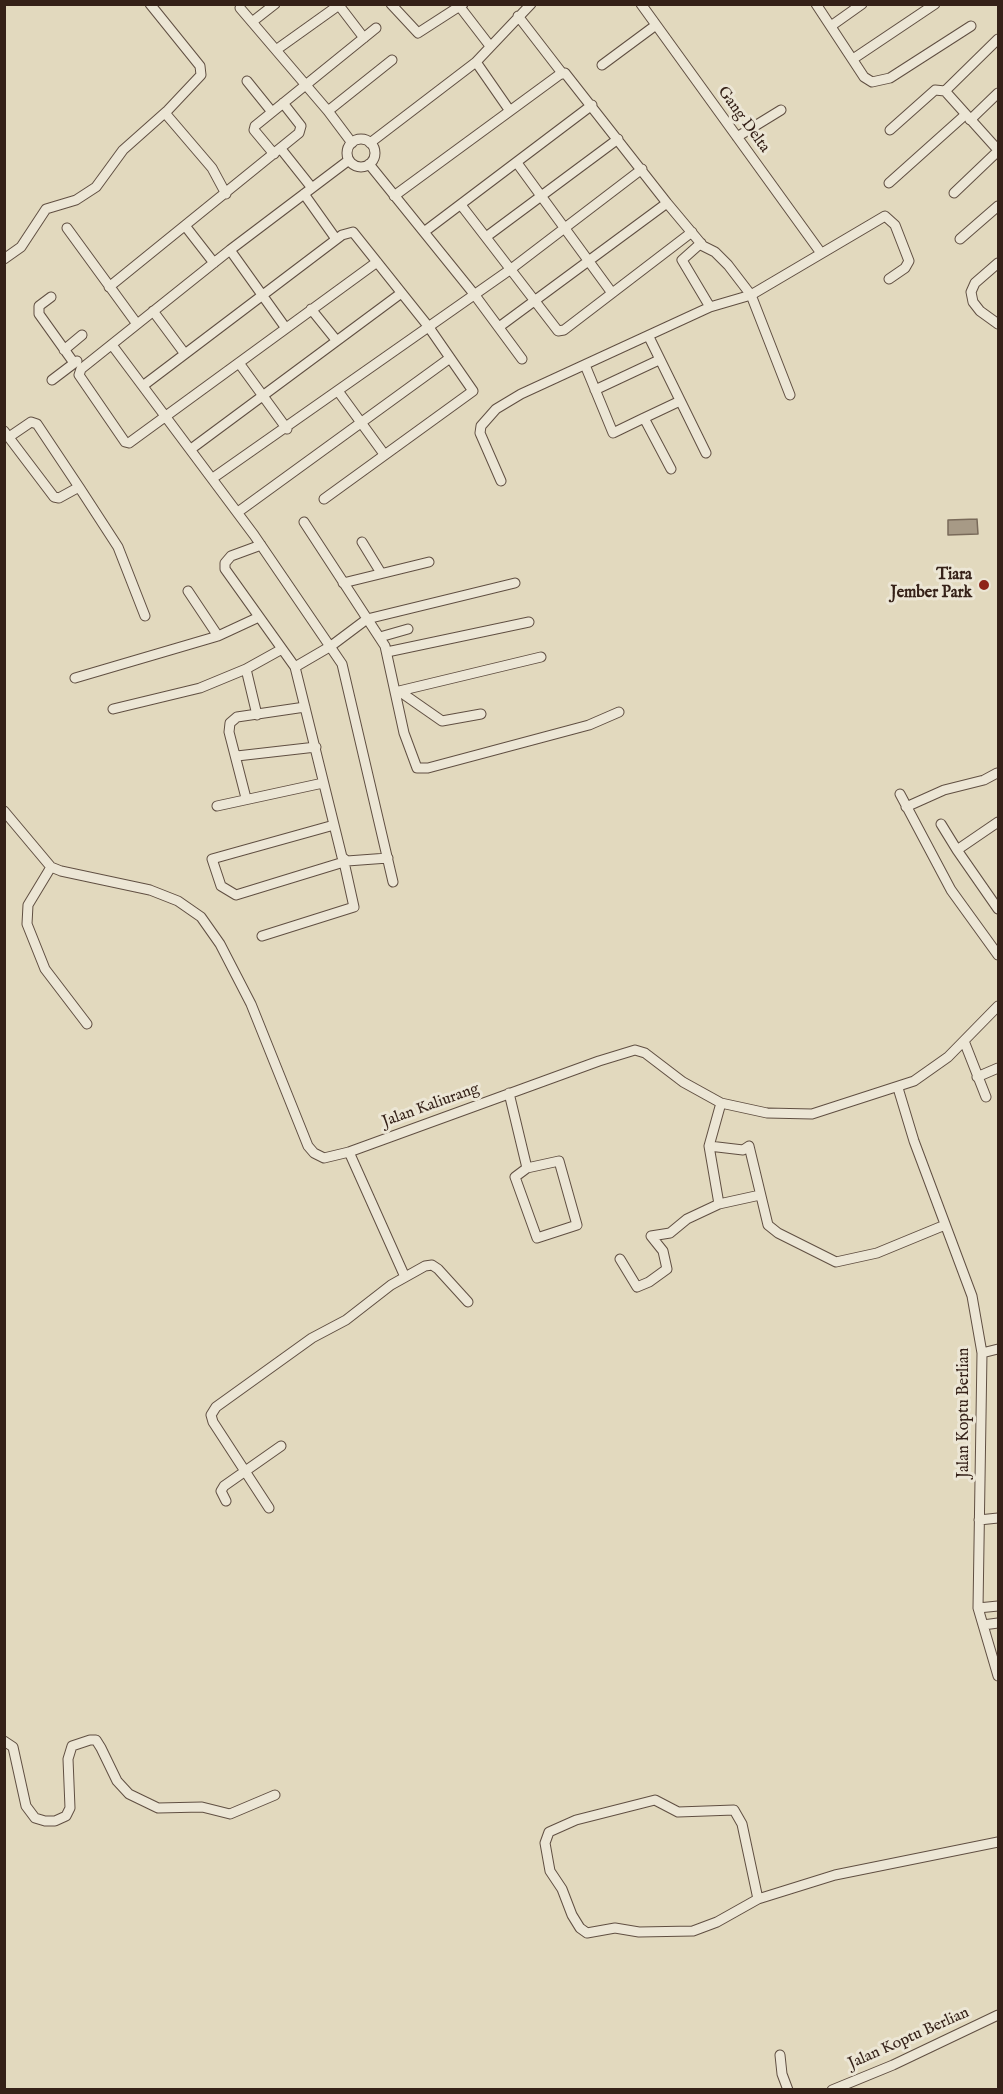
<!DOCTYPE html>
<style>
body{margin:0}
#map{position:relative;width:1003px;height:2094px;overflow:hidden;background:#e2d9be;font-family:"IM FELL English",serif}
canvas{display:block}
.frame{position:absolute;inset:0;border:6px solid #352118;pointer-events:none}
</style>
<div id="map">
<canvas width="1003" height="2094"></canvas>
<div class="frame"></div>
</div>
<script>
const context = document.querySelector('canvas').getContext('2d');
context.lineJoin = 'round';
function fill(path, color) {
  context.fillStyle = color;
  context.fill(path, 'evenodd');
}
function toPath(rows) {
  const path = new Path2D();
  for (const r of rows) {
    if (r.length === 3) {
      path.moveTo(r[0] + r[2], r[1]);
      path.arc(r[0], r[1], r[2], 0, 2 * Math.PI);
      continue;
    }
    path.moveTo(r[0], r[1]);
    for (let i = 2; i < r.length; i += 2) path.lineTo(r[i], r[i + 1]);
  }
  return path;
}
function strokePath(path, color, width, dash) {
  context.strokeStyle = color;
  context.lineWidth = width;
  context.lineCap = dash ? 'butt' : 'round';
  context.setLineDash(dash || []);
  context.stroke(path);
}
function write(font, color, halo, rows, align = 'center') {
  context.font = font + ' "IM FELL English",serif';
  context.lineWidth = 6;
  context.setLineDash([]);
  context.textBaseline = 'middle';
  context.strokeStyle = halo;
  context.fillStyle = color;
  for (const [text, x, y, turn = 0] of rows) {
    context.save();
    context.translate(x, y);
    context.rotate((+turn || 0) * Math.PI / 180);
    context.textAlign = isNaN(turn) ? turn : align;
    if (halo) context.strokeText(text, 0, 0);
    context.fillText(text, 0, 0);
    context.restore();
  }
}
const water = toPath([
 [977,519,978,534,948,535,948,520,977,519]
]);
const minor = toPath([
 [338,4,364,38],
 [391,4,418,33,463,4],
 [641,4,821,253],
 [816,4,864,77,872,82,890,78,971,26],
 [460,7,490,46],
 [240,8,328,111,352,143],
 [518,16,562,73],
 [252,22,275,4],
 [831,26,862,4],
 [998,39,945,91,998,150],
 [276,50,339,5],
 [853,59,935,4],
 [476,62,510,111],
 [602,65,656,25],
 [247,81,272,112],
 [328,111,392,60],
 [165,113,212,168,226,194],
 [970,120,998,93],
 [890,130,935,90,945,91],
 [737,137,781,110],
 [361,153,14],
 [370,143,476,62,531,4],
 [281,149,312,188],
 [274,154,254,130,255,126,376,28],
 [349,160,230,250,81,369,79,375,125,442,129,443,377,262],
 [517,163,612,293],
 [369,164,474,294,522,359],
 [889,183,965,115],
 [954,193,998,151],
 [304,194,336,239],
 [394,196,559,75,565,73,667,203,703,246,715,252,728,265,751,295,790,395],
 [461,205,558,331,564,330,692,232],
 [186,227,214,263],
 [67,228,137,324],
 [424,232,592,105],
 [486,237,618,139],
 [960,239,998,206],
 [701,243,682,260,710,307],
 [230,250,285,327],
 [4,259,21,247,46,209,76,200,96,187,123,150,168,110,201,75,200,66,150,4],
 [998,263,975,283,971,292,973,302,980,311,998,324],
 [109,287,299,133,301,126,283,103],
 [51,297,39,306,39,314,74,363],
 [311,309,336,340],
 [153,311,185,354],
 [499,327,667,203],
 [649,337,706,453],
 [112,345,254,535,342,664,393,882],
 [64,350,82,335],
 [239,363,287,429],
 [585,365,613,433,644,418],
 [52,380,77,361],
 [144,385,342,235,353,232,428,326,473,391,324,499],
 [595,390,659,360],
 [338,391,384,454],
 [4,431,54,497,59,498,79,487,118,547,145,616],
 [9,437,31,422,37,424,79,487],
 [191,449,400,294],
 [671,469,644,418,680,401],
 [213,478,511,269,642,169],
 [501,481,480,433,481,426,496,409,521,394,710,307,751,295,885,216,895,225,909,261,905,268,889,279],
 [238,512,450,358],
 [304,522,385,646,404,733,417,768,428,768,589,725,619,712],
 [362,542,381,573],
 [261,545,231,556,225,563,225,569,295,667,342,857,347,861,388,858],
 [343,583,429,562],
 [188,591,218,636],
 [380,637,408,629],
 [387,652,529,622],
 [295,667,331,646,367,619,515,583],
 [246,669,257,715],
 [75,678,218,636,259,617],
 [399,691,442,721,481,714],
 [395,692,541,657],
 [113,709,200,688,246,669,282,649],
 [237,756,316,747],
 [900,794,951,890,998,955],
 [246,798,229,732,230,723,237,717,305,707],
 [217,806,323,783],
 [906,807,944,790,984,780,997,773],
 [4,811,51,867,61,871,150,890,178,901,201,917,220,944,251,1004,308,1146,314,1153,324,1158,349,1152,599,1061,635,1050,645,1053,683,1082,721,1103,767,1113,812,1114,914,1081,948,1057,998,1006],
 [941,824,957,850,998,909],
 [334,825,212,859,221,886,236,895,347,861],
 [957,850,998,822],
 [51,867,28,905,27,924,45,969,87,1024],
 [262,936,354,907,344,862],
 [964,1041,986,1097],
 [977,1077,998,1068],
 [898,1088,914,1141,972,1296,982,1353,978,1608,998,1676],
 [509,1093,527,1168,515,1177,537,1238,577,1225,559,1161,527,1168],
 [709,1146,743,1150,749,1146,768,1225,778,1233,836,1262,877,1253,945,1225],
 [349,1152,405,1277],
 [719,1204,709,1146,721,1103],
 [620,1259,637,1287,649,1282,667,1269,663,1251,651,1236,670,1233,687,1219,719,1204,760,1195],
 [982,1353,998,1349],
 [226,1501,221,1491,224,1486,281,1446],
 [269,1508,213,1422,211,1415,216,1407,312,1338,346,1320,391,1285,425,1266,432,1265,438,1269,468,1302],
 [979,1520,998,1518],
 [978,1608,998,1606],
 [983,1625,998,1623],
 [4,1741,13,1747,26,1806,35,1818,45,1821,55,1821,66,1816,70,1808,68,1759,72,1746,90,1740,96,1740,101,1748,117,1781,129,1794,158,1808,202,1807,230,1814,275,1795],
 [758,1899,742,1824,734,1810,678,1812,655,1800,576,1820,549,1832,545,1843,550,1871,562,1889,572,1915,580,1928,587,1933,615,1928,639,1932,693,1931,717,1922,758,1899,835,1875,998,1842],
 [780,2055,782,2074,788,2090],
 [832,2090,893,2065,998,2015]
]);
const markers = [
 [984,585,6,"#8f2418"]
];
const streetNames = [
 ["Gang Delta",743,120,54],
 ["Jalan Kaliurang",431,1106,-20],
 ["Jalan Koptu Berlian",965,1413,-90],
 ["Jalan Koptu Berlian",909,2039,-24]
];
const poiNames = [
 ["Tiara",972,576],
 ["Jember Park",972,594]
];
fill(water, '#a79a86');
strokePath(water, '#796a5a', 1.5);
strokePath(minor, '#604f42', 11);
strokePath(minor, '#ece6d5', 9);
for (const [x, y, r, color] of markers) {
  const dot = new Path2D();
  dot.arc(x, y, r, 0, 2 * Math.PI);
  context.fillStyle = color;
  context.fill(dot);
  strokePath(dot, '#ece6d5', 2);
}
write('16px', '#352118', '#ece6d5', streetNames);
write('bold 16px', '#352118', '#ece6d5', poiNames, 'right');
</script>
